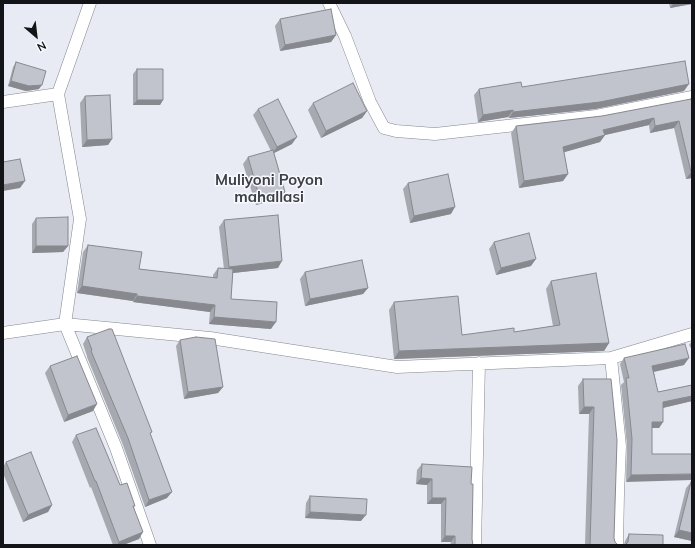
<!DOCTYPE html>
<style>
body{margin:0}
#map{position:relative;width:695px;height:548px;overflow:hidden;background:#e9ebf4;font-family:Mulish,sans-serif}
canvas{display:block}
.frame{position:absolute;inset:0;border:4px solid #131417;pointer-events:none}
.north{position:absolute;left:16px;top:16px;width:40px;height:40px;-webkit-text-stroke:3px #f7f9fe;paint-order:stroke;rotate:152deg;font-size:11px;font-weight:700;line-height:16px;text-align:center;color:#131417}
.north::after{content:'';display:block;margin:auto;width:14px;height:18px;background:#131417;clip-path:polygon(50% 0,100% 100%,50% 72%,0 100%)}
</style>
<div id="map">
<canvas width="695" height="548"></canvas>
<div class="frame"></div>
<div class="north">N</div>
</div>
<script>
const context = document.querySelector('canvas').getContext('2d');
context.lineJoin = 'round';
function toPath(rows) {
  const path = new Path2D();
  for (const r of rows) {
    path.moveTo(r[0], r[1]);
    for (let i = 2; i < r.length; i += 2) path.lineTo(r[i], r[i + 1]);
  }
  return path;
}
function strokePath(path, color, width, dash) {
  context.strokeStyle = color;
  context.lineWidth = width;
  context.lineCap = dash ? 'butt' : 'round';
  context.setLineDash(dash || []);
  context.stroke(path);
}
function fill(path, color) {
  context.fillStyle = color;
  context.fill(path, 'evenodd');
}
function write(font, color, halo, rows, align = 'center') {
  context.font = font + ' Mulish,sans-serif';
  context.lineWidth = 3;
  context.setLineDash([]);
  context.textBaseline = 'middle';
  context.strokeStyle = halo;
  context.fillStyle = color;
  for (const [text, x, y, turn = 0] of rows) {
    context.save();
    context.translate(x, y);
    context.rotate((+turn || 0) * Math.PI / 180);
    context.textAlign = isNaN(turn) ? turn : align;
    if (halo) context.strokeText(text, 0, 0);
    context.fillText(text, 0, 0);
    context.restore();
  }
}
const minor = toPath([
 [90,3,58,94,80,219,65,324,116,448,150,545],
 [329,3,345,36,370,102,384,128,396,131,435,134,596,116,692,97],
 [3,102,58,94],
 [3,333,65,324,210,338,397,367,611,358,620,446,618,494,617,545],
 [611,358,692,334],
 [475,545,479,363]
]);
const wall = toPath([
 [669,3,692,3,692,4,670,8],
 [280,19,336,35,331,42,280,51,275,26],
 [16,62,39,89,26,91,8,86,13,67],
 [137,69,163,100,160,105,133,105,133,74],
 [522,87,684,91,595,109,509,118,508,117,478,122,474,95,479,89],
 [85,96,112,139,108,145,82,147,80,103],
 [692,102,692,178,686,179,674,128,650,133,649,125,605,135,600,142,564,152,568,174,563,181,519,188,511,133,516,126,602,116],
 [313,103,367,111,362,118,321,138,308,110],
 [258,109,292,144,274,153,285,192,280,198,256,205,243,164,248,157,271,151,253,115],
 [408,183,451,214,410,223,403,189],
 [36,218,68,246,63,252,32,253,32,224],
 [224,220,278,268,233,273,231,299,271,329,209,324,210,312,133,302,133,301,77,293,83,252,88,245,139,269,213,278,213,275,218,268,224,269,219,227],
 [494,242,531,266,496,275,489,249],
 [305,272,368,288,363,294,305,306,300,279],
 [551,281,609,343,604,351,394,359,389,310,394,302,462,335,514,332,553,326,546,289],
 [87,337,150,434,167,498,145,507,123,445,87,357,87,356,83,344],
 [180,340,223,387,218,393,184,399,176,346],
 [692,341,692,350,689,345],
 [624,358,684,365,654,372,658,392,692,385,692,401,663,408,663,422,659,428,652,428,652,454,626,482,627,445,621,385,624,382,620,364],
 [50,366,93,411,64,422,45,373],
 [583,379,611,379,614,538,615,542,617,545,585,545,589,414,579,414,578,386],
 [76,435,120,485,134,507,139,539,123,545,113,545,91,487,90,488,72,442],
 [6,462,52,505,48,512,23,522,3,473,3,467],
 [422,464,471,484,472,539,473,545,450,545,451,542,441,542,441,504,427,504,427,485,416,484,417,470],
 [691,482,692,541,674,537,686,488],
 [310,496,361,521,305,518,306,503],
 [629,534,663,545,624,545,625,541]
]);
const shadedWall = toPath([
 [677,3,692,3,692,4,670,8,673,4],
 [336,35,331,42,280,51,285,45],
 [11,81,42,85,39,89,26,91,8,86],
 [689,84,684,91,595,109,509,118,513,112],
 [137,100,163,100,160,105,133,105],
 [513,110,508,117,478,122,483,115],
 [367,111,362,118,321,138,326,131],
 [654,118,649,125,605,135,600,142,558,154,563,147,603,130],
 [679,121,674,128,650,133,655,126],
 [297,137,292,144,272,154,277,147],
 [112,139,108,145,82,147,87,140],
 [691,172,692,172,692,178,686,179],
 [568,174,563,181,519,188,524,181],
 [25,181,20,188,3,191,3,185],
 [285,192,280,198,256,205,260,199],
 [455,207,451,214,410,223,414,216],
 [36,246,68,246,63,252,32,253],
 [536,259,531,266,496,275,501,268],
 [282,261,278,268,224,274,229,267],
 [82,286,137,294,133,301,77,293],
 [368,288,363,294,305,306,310,299],
 [137,296,215,305,210,312,133,302],
 [214,317,276,322,271,329,209,324],
 [609,343,604,351,394,359,399,351],
 [689,358,684,365,648,373,652,366],
 [223,387,218,393,184,399,188,392],
 [692,396,692,401,658,409,663,402],
 [97,404,93,411,64,422,68,415],
 [584,407,594,407,589,414,579,414],
 [652,422,663,422,659,428,647,428],
 [692,474,692,480,626,482,631,475],
 [421,478,432,479,427,485,416,484],
 [172,492,167,498,145,507,149,500],
 [432,498,446,498,441,504,427,504],
 [52,505,48,512,23,522,28,515],
 [310,512,366,515,361,521,305,518],
 [679,530,692,533,692,541,674,537],
 [143,532,139,539,123,545,117,545,119,542],
 [445,536,455,536,451,542,441,542]
]);
const building = toPath([
 [331,9,336,35,285,45,280,19,331,9],
 [685,61,689,84,600,102,513,112,513,110,483,115,479,89,521,82,522,87,685,61],
 [16,62,46,71,42,85,29,86,11,81,16,62],
 [137,69,163,69,163,100,137,100,137,69],
 [353,83,367,111,326,131,313,103,353,83],
 [110,95,112,139,87,140,85,96,110,95],
 [278,99,297,137,277,147,258,109,278,99],
 [691,99,692,102,692,172,691,172,679,121,655,126,654,118,603,130,605,135,563,147,568,174,524,181,516,126,602,116,691,99],
 [273,150,285,192,260,199,248,157,273,150],
 [20,159,25,181,3,185,3,162,20,159],
 [448,174,455,207,414,216,408,183,448,174],
 [278,215,282,261,229,267,224,220,278,215],
 [68,217,68,246,36,246,36,218,68,217],
 [529,233,536,259,501,268,494,242,529,233],
 [88,245,142,252,139,269,217,278,218,268,233,269,231,299,277,302,276,322,214,317,215,305,137,296,137,294,82,286,88,245],
 [362,260,368,288,310,299,305,272,362,260],
 [596,273,609,343,399,351,394,302,458,296,462,335,514,328,514,332,560,325,551,281,596,273],
 [109,329,112,329,152,432,150,433,172,492,149,500,128,438,91,351,92,350,87,337,109,329],
 [196,337,215,339,223,387,188,392,180,340,196,337],
 [685,344,689,358,652,366,658,392,692,385,692,396,663,402,663,422,652,422,652,454,692,454,692,474,631,475,632,439,626,378,629,378,624,358,685,344],
 [77,356,97,404,68,415,50,366,77,356],
 [583,379,611,379,617,440,614,538,615,542,618,545,590,545,594,407,584,407,583,379],
 [96,428,120,485,127,483,135,506,133,506,143,532,119,542,96,481,95,481,76,435,96,428],
 [31,452,52,505,28,515,6,462,31,452],
 [422,464,472,467,471,484,473,484,472,539,473,545,455,545,455,536,445,536,446,498,432,498,432,479,421,478,422,464],
 [691,482,692,482,692,533,679,530,691,482],
 [310,496,367,499,366,515,310,512,310,496],
 [629,534,663,535,663,545,625,545,628,542,629,534]
]);
const neighbourhoodNames = [
 ["Muliyoni Poyon",269,180],
 ["mahallasi",269,197]
];
strokePath(minor, '#84878f', 13);
strokePath(minor, '#fff', 12);
fill(wall, '#a6a9af');
fill(shadedWall, '#87898f');
fill(building, '#c1c4cc');
strokePath(building, '#87898f', 1);
write('bold 15px', '#3e4047', '#f7f9fe', neighbourhoodNames);
</script>
